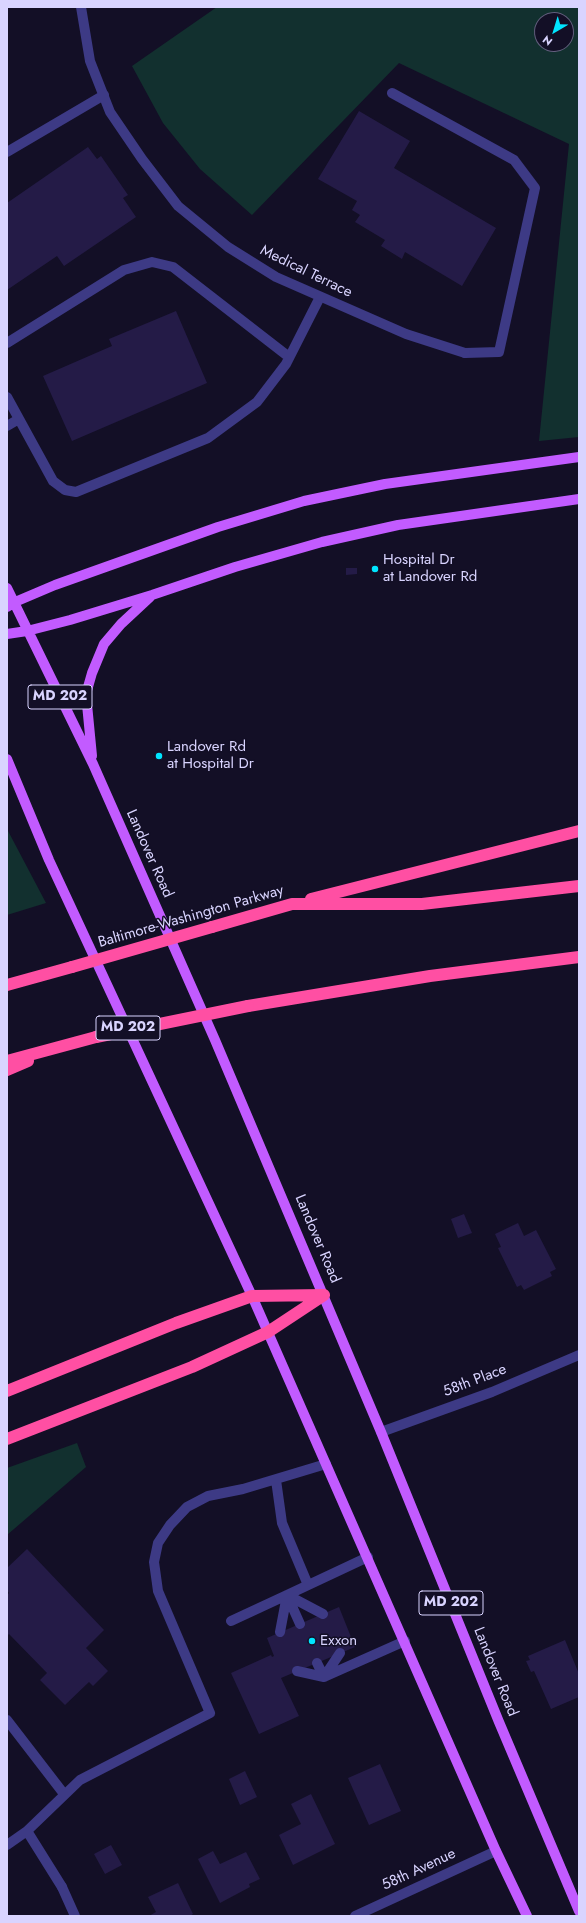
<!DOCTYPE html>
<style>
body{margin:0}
#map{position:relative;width:586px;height:1923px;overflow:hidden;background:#130f26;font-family:Jost,sans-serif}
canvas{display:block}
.frame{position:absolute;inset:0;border:8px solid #d9d4ff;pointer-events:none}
.north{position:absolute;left:534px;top:12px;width:40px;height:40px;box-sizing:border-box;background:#130f26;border:1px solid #625e7d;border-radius:50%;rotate:218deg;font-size:11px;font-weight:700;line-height:16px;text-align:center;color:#d9d4ff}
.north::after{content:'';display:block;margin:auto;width:14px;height:18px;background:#00e5ff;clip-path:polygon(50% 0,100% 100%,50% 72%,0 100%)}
</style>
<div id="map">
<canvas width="586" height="1923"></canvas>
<div class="frame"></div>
<div class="north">N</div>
</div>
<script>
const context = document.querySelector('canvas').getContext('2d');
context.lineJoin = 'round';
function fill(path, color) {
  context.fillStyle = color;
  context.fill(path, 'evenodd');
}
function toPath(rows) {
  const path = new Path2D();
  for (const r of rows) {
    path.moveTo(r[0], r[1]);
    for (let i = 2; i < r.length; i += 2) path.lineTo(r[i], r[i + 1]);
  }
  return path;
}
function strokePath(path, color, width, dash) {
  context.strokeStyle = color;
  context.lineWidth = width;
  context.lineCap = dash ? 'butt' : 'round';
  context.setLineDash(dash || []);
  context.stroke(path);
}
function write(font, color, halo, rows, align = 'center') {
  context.font = font + ' Jost,sans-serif';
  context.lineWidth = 3;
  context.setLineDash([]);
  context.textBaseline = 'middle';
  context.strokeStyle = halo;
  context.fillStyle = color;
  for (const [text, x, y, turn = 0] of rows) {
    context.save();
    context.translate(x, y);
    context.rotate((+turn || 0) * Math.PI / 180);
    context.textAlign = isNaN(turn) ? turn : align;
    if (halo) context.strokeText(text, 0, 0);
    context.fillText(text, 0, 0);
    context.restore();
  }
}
const green = toPath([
 [217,7,579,7,579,437,539,441,569,144,399,63,252,215,200,169,163,123,132,66],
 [542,20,566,20,566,44,542,44],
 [7,829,46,903,7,915],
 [77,1443,86,1467,7,1535,7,1468]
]);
const building = toPath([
 [359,111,410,141,394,168,496,228,462,286,405,252,402,259,381,246,385,240,355,222,360,215,352,210,357,201,318,179],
 [88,147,97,159,101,156,128,195,123,198,136,217,64,266,57,256,7,290,7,203],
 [176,311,207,383,72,441,43,376,112,346,109,339],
 [346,568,357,568,357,574,346,575],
 [464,1214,472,1233,458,1238,451,1219],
 [518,1223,524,1236,536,1230,556,1269,550,1272,552,1276,524,1290,521,1285,517,1287,498,1248,501,1247,495,1234],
 [27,1549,104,1630,86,1648,108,1671,93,1686,89,1682,65,1705,40,1680,47,1673,9,1634,7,1636,7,1595,9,1593,7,1590,7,1568],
 [339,1607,355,1647,281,1678,299,1716,259,1734,231,1673,271,1655,272,1657,274,1656,267,1638],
 [565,1640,579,1674,579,1697,551,1709,534,1671,531,1672,526,1661,530,1660,528,1656],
 [380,1764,401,1811,369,1825,348,1778],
 [245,1771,257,1797,240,1805,229,1779],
 [311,1794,335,1844,293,1865,279,1835,301,1824,291,1804],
 [111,1845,122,1865,105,1874,94,1854],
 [213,1851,220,1864,246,1852,260,1879,249,1884,250,1887,220,1903,198,1859],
 [178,1883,193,1914,190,1916,149,1916,156,1912,148,1897]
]);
const service = toPath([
 [392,93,514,160,535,188,499,352,465,353],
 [7,152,104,95],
 [7,343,124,270,152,262,173,267,289,357],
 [7,397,53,481,65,490,76,492,208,438,257,402,286,364,320,297],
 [7,426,19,419],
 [276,1480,282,1523,308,1585],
 [287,1595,323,1614],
 [231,1621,287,1595],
 [300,1624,287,1595,368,1557],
 [280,1632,287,1595],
 [317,1663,324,1677,405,1641],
 [297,1671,324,1677,340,1653],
 [7,1720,64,1794],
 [27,1831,62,1887],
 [7,1845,27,1831,80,1780,210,1713,158,1591,154,1562,158,1543,170,1525,187,1507,208,1496,243,1489,326,1464]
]);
const minor = toPath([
 [81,7,90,61,110,112,142,159,178,206,228,247,276,277,406,334,465,353],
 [381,1432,492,1392,579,1355],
 [62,1887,75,1916],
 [355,1916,496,1851]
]);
const primary = toPath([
 [7,588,93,764,215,1040,381,1432,499,1722,579,1911],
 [7,607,15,602,55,585,218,527,304,501,385,484,579,457],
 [7,634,27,631,70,620,152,595,235,567,322,542,398,525,579,499],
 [92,756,86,694,92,673,104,644,121,624,150,597],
 [7,759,49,860,252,1296,496,1851,527,1916]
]);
const motorway = toPath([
 [311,899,579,831],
 [212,927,292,904,422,904,579,886],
 [7,985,72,967],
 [248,1006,430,976,579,957],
 [7,1061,96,1037],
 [7,1070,28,1061],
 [7,1391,176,1323,252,1296,324,1295],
 [7,1439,192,1367,268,1332,324,1295]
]);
const motorwayBridge = toPath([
 [72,967,212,927],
 [96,1037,248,1006]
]);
const markers = [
 [375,569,4,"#00e5ff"],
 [159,756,4,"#00e5ff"],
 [312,1641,4,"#00e5ff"]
];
const shields = [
 [60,697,64],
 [128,1028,64],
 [451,1603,64]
];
const shieldNames = [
 ["MD 202",60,697],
 ["MD 202",128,1028],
 ["MD 202",451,1603]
];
const streetNames = [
 ["Medical Terrace",306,272,26],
 ["Landover Road",149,854,66],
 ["Baltimore-Washington Parkway",191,917,-16],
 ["Landover Road",317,1239,67],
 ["58th Place",475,1381,-21],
 ["Landover Road",495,1672,68],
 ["58th Avenue",419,1870,-25]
];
const poiNames = [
 ["Hospital Dr",383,560],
 ["at Landover Rd",383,577],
 ["Landover Rd",167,747],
 ["at Hospital Dr",167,764],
 ["Exxon",320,1641]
];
fill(green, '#12302f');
fill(building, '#241b47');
strokePath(service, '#3d3a85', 10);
strokePath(minor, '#3d3a85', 10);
strokePath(primary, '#c25bff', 10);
strokePath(motorway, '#ff4fa3', 12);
strokePath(motorwayBridge, '#ff4fa3', 12);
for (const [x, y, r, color] of markers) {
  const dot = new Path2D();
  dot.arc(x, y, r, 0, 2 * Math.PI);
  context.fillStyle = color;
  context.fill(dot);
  strokePath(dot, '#130f26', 1.5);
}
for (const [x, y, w] of shields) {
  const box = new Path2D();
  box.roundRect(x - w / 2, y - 12, w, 24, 3);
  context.fillStyle = '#130f26';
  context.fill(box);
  strokePath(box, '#d9d4ff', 1);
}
write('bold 14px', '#d9d4ff', null, shieldNames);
write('15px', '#d9d4ff', '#130f26', streetNames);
write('15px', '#d9d4ff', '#130f26', poiNames, 'left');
</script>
